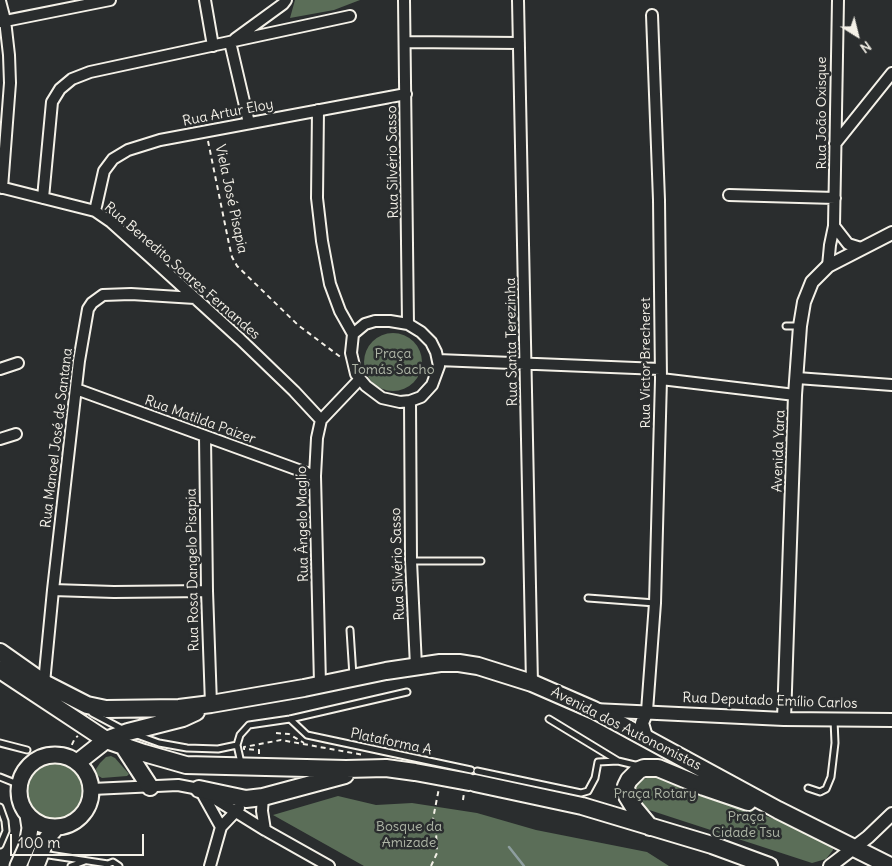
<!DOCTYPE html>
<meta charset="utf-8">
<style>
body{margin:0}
#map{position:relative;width:892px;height:866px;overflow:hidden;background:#2a2d2e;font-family:Delius,sans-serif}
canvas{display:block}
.north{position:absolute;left:832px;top:10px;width:50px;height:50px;-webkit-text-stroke:4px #2a2d2e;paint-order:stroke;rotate:144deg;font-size:14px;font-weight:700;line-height:20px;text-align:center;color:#f4f1e8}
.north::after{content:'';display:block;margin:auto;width:18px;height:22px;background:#f4f1e8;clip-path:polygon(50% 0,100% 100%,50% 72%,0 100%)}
.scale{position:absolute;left:10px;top:834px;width:134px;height:22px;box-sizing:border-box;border:2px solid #f4f1e8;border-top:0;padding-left:6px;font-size:15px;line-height:18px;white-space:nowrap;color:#f4f1e8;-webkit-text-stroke:4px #2a2d2e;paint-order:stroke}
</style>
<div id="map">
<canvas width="892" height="866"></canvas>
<div class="north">N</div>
<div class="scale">100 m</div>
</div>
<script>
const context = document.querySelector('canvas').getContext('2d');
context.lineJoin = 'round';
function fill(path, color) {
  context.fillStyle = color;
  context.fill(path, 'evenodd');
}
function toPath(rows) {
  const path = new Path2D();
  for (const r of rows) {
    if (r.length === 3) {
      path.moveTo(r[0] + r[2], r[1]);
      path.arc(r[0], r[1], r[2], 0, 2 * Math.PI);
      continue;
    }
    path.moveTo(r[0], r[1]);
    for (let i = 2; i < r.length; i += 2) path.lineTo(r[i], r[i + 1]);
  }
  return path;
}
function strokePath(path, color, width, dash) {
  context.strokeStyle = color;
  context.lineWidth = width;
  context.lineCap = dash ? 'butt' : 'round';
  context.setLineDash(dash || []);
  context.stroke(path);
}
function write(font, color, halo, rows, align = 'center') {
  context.font = font + ' Delius,sans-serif';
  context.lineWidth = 5;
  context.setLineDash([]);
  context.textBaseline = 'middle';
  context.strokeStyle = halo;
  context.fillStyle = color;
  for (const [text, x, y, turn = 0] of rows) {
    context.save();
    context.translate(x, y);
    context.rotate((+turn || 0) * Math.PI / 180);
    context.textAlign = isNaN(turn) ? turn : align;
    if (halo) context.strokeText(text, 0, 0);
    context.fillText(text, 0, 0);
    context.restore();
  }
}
const green = toPath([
 [295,0,360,0,334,10,290,18],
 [393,362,29],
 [111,756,115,758,129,774,127,776,102,778,97,775,96,769,100,763,106,757],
 [54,791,28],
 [652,776,831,839,833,850,826,859,812,863,640,807,633,790,639,781],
 [338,796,376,805,412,803,477,813,536,830,647,852,669,866,364,866,273,815]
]);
const stream = toPath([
 [509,847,524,866]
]);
const path = toPath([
 [208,141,229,244,232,257,237,266,298,325,343,359],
 [276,733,289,734,304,743],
 [68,753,75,738,78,736],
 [259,754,259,750,244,749,244,747,281,740,364,755],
 [463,800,464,793],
 [431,866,437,853,436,831,433,819,439,788]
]);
const service = toPath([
 [786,326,800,326],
 [411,561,481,561],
 [588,598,655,603],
 [350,630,353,676],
 [92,713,124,730],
 [290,719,307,735,471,770],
 [549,719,618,761],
 [137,735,159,743,187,748,218,749,237,745],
 [0,743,27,750],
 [241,763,237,745,240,735,249,725,290,719,407,692],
 [477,771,581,793,588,791,595,778,598,762,618,761,639,766],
 [0,777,20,785],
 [808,788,820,792,826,789,831,777,835,743,834,720],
 [0,807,5,821,6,831,0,845],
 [42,854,108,864,113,862,119,866],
 [71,866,85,861]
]);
const minor = toPath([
 [205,0,213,46],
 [404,0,408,324],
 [518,0,532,683],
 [0,1,5,20,9,55,10,83,2,188],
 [0,22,110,0],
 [235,39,283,4,286,0],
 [230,42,249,123],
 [405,42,519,43],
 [318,110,317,198,322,241,330,284,340,311,353,334],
 [835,144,892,73],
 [0,187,95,211,111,222,150,257,240,339,294,391,321,420],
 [729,195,835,198],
 [43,198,52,102,60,89,72,79,90,72,350,16],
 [95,211,104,171,113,159,128,150,160,140,406,94],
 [834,226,848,244,861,248],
 [828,266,830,245,834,226,838,0],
 [375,321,390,321,408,324,421,332,431,342,436,352,439,366,432,385,421,397,410,401,400,402,382,398,366,386,356,374,351,353,353,334,365,324,375,321],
 [438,360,660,369],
 [0,369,18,363],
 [797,378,892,385],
 [661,379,795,395],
 [76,389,315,476],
 [410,401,411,561,416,666],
 [205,436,207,591,211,704],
 [0,439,16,434],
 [53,590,114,592,207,591],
 [44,683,53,590,79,361,88,309,92,303,103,295,131,294,195,298],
 [320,684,315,476,317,438,321,420,359,380],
 [647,711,655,603,661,379,659,200,652,15],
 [92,789,178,785,199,789,265,830,329,866],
 [202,793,221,827],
 [263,797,262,811,265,830],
 [210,866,221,827,239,808]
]);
const tertiary = toPath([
 [594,710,784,719,892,720],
 [784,719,795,395,800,326,804,302,812,282,828,266,892,233],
 [646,737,642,723,647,711],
 [830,866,868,837,892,814]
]);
const secondary = toPath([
 [55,791,36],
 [18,866,27,846,30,828,28,815],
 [36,866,47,838,57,827]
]);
const primary = toPath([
 [0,652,44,683,87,705,106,709,179,708,211,704,304,688,386,671,440,663,459,663,478,666,532,683,594,710,778,810,890,866],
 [0,670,106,740,144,753,186,765,346,769,386,768,415,772,469,782],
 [122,744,150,787],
 [78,762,106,740,128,732,183,718,196,712],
 [475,783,582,806,712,845,769,866],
 [199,789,246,799,263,797,345,775],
 [650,827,635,809,627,796,626,786,629,780,639,770,644,768,658,768,704,787,748,802]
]);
const streetNames = [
 ["Rua Artur Eloy",228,113,-11],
 ["Rua João Oxisque",822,113,-90],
 ["Rua Silvério Sasso",393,162,-91],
 ["Viela José Pisapia",231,199,78],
 ["Rua Benedito Soares Fernandes",182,271,41],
 ["Rua Santa Terezinha",512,342,-91],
 ["Rua Victor Brecheret",646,363,-90],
 ["Rua Matilda Paizer",200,420,20],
 ["Rua Manoel José de Santana",57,438,-83],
 ["Avenida Yara",779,451,-88],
 ["Rua Ângelo Maglio",303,524,-91],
 ["Rua Silvério Sasso",398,564,-92],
 ["Rua Rosa Dangelo Pisapia",193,570,-91],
 ["Rua Deputado Emílio Carlos",770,701,2],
 ["Avenida dos Autonomistas",626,729,27],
 ["Plataforma A",391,742,12]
];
const parkNames = [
 ["Praça",393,354],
 ["Tomás Sacho",393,370],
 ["Praça Rotary",655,794],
 ["Praça",746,817],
 ["Cidade Tsu",746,833],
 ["Bosque da",409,827],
 ["Amizade",409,843]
];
fill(green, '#5b6e58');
strokePath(stream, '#8e9e9f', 2.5);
strokePath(service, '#f4f1e8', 9);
strokePath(minor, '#f4f1e8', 14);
strokePath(tertiary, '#f4f1e8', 16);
strokePath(secondary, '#f4f1e8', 19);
strokePath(primary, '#f4f1e8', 20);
strokePath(path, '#f4f1e8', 2, [5, 4]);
strokePath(service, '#2a2d2e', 5);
strokePath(minor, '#2a2d2e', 10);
strokePath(tertiary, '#2a2d2e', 12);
strokePath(secondary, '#2a2d2e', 15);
strokePath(primary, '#2a2d2e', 16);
write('14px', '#f4f1e8', '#2a2d2e', streetNames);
write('14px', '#afb6a7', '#2a2d2e', parkNames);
</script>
